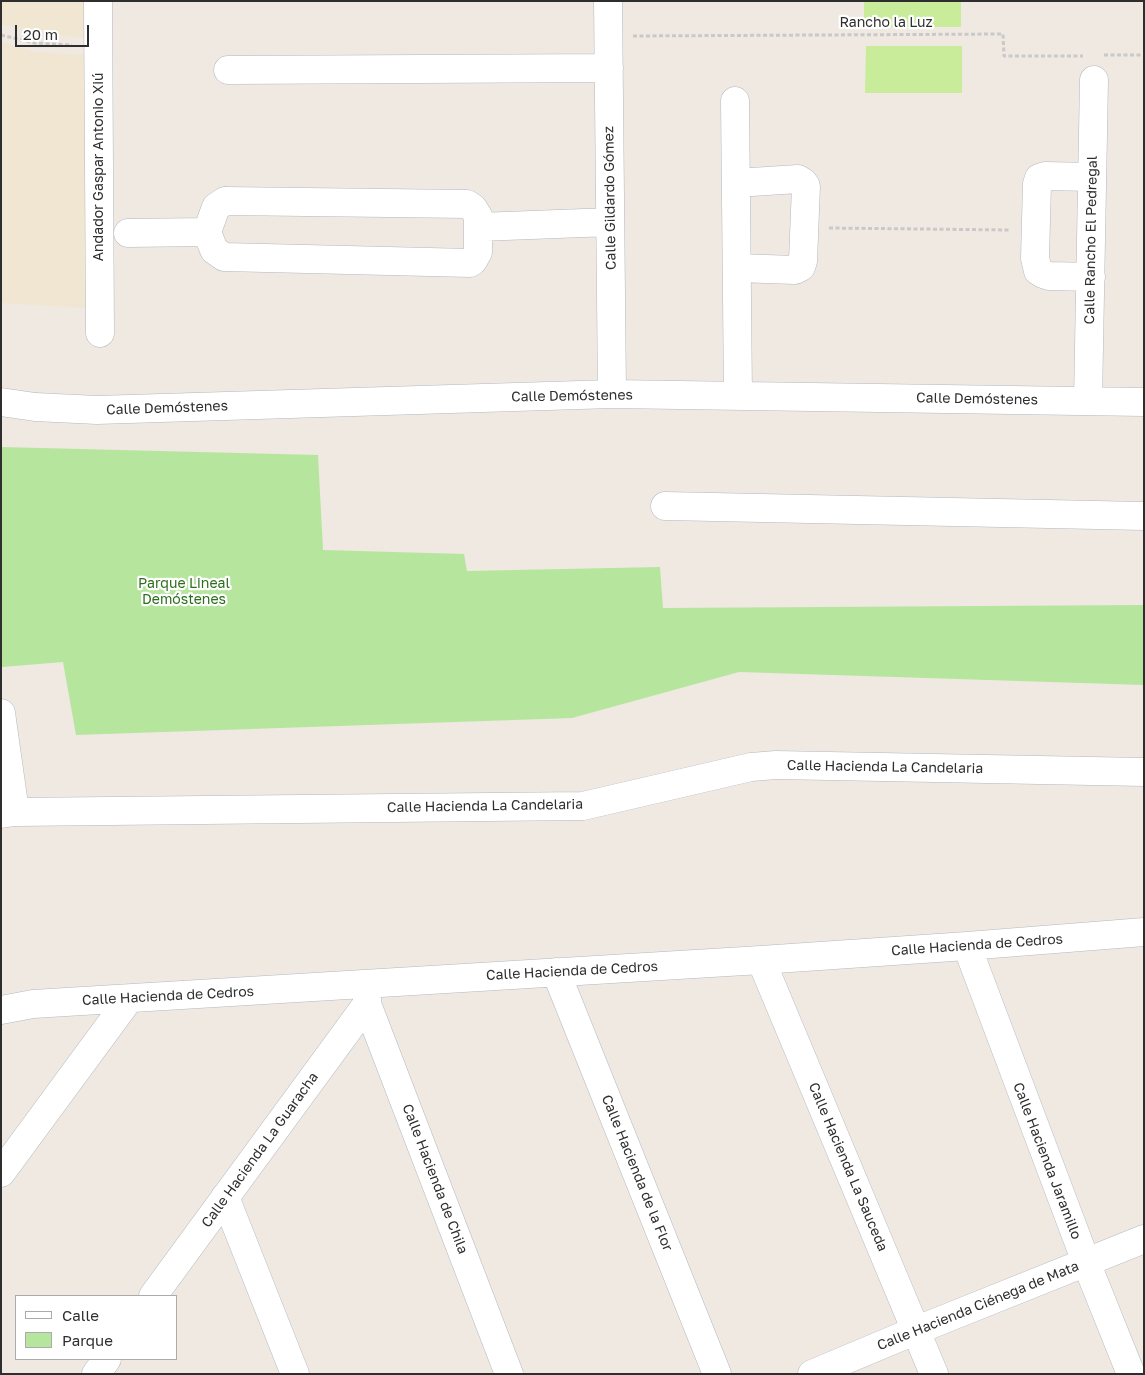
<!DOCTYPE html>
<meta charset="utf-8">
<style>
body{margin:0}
#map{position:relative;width:1145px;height:1375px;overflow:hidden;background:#efe9e1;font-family:"Golos Text",sans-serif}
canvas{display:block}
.frame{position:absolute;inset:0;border:2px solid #2e2e2e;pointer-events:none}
.legend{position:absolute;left:15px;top:1295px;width:162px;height:65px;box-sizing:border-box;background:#fff;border:1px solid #ababab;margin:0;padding:6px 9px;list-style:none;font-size:15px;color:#2e2e2e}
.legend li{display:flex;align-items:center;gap:10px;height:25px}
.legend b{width:25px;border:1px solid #ababab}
.scale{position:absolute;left:15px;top:25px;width:74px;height:22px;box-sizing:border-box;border:2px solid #2e2e2e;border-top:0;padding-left:6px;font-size:15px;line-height:18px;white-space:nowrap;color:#2e2e2e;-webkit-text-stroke:4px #fff;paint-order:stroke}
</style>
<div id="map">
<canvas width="1145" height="1375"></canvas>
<div class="frame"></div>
<ul class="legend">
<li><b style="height:6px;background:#fff"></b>Calle</li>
<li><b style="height:14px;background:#b6e59e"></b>Parque</li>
</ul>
<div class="scale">20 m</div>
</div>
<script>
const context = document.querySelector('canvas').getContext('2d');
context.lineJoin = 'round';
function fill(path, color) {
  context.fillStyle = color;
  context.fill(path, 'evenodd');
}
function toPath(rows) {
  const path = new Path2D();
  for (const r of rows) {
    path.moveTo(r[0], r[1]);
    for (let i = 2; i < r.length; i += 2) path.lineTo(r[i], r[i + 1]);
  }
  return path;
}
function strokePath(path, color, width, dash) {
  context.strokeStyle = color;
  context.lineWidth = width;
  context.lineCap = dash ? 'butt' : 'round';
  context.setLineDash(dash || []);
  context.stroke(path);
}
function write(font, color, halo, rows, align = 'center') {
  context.font = font + ' "Golos Text",sans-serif';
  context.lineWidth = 4.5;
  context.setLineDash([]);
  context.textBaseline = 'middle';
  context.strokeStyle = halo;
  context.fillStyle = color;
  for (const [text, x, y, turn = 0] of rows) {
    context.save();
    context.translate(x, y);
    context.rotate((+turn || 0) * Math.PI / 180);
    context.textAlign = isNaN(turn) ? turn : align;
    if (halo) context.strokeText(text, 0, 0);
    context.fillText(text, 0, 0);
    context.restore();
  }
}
const education = toPath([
 [1,1,87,1,87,38,37,33,1,24],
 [1,42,36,52,86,55,86,308,1,303]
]);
const green = toPath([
 [1,447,318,455,323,550,464,554,467,571,660,567,663,608,1144,605,1144,685,739,672,572,718,76,735,63,662,2,667]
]);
const pitch = toPath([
 [864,1,961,1,961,27,864,27],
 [866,46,962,46,962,93,865,93]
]);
const path = toPath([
 [1,35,34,43,72,45],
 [633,36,1003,34,1004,56,1083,56],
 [1104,55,1144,55],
 [829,228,1010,230]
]);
const minor = toPath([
 [98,1,100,333],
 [608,1,612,394],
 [228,70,609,68],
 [735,101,738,396],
 [736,183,798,179,803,182,806,186,803,261,801,267,795,270,737,268],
 [225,201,467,204,473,208,478,216,478,252,473,261,470,263,224,257,214,250,207,232,216,207,225,201],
 [479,227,610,222],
 [128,233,207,232],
 [1091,277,1049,276,1043,274,1038,271,1035,258,1037,184,1039,178,1045,176,1092,177],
 [1088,400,1094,80],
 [1,402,35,407,97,410,612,394,1144,402],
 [665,506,1144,516],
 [1,713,15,812],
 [1,814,15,812,583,806,751,767,776,765,1144,772],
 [967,946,1086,1262,1131,1374],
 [761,960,934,1374],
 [556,972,717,1374],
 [367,984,367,1004,509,1374],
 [1,1010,33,1004,761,960,967,946,1144,932],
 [1,1173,129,999],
 [225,1197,295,1374],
 [153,1296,367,1004],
 [96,1374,107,1359],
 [812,1374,917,1330,1144,1239]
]);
const streetNames = [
 ["Rancho la Luz",886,23],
 ["Andador Gaspar Antonio Xiú",99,167,-90],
 ["Calle Gildardo Gómez",610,198,-91],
 ["Calle Rancho El Pedregal",1091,240,-89],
 ["Calle Demóstenes",572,396,-1],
 ["Calle Demóstenes",977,399,1],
 ["Calle Demóstenes",167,408,-2],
 ["Calle Hacienda La Candelaria",885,767,1],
 ["Calle Hacienda La Candelaria",485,806,-1],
 ["Calle Hacienda de Cedros",977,945,-4],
 ["Calle Hacienda de Cedros",572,971,-3],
 ["Calle Hacienda de Cedros",168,996,-3],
 ["Calle Hacienda La Guaracha",260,1150,-54],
 ["Calle Hacienda Jaramillo",1047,1161,69],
 ["Calle Hacienda La Sauceda",848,1167,67],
 ["Calle Hacienda de la Flor",637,1173,68],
 ["Calle Hacienda de Chila",435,1179,69],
 ["Calle Hacienda Ciénega de Mata",978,1306,-22]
];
const parkNames = [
 ["Parque Lineal",184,584],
 ["Demóstenes",184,600]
];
fill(education, '#f0e6d1');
fill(green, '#b6e59e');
fill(pitch, '#c9ec9a');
strokePath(minor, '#b4b7c1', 29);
strokePath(path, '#c9c9c9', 3, [4, 2.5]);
strokePath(minor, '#fff', 28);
write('14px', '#2e2e2e', '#fff', streetNames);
write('14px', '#2c6e1b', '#fff', parkNames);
</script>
